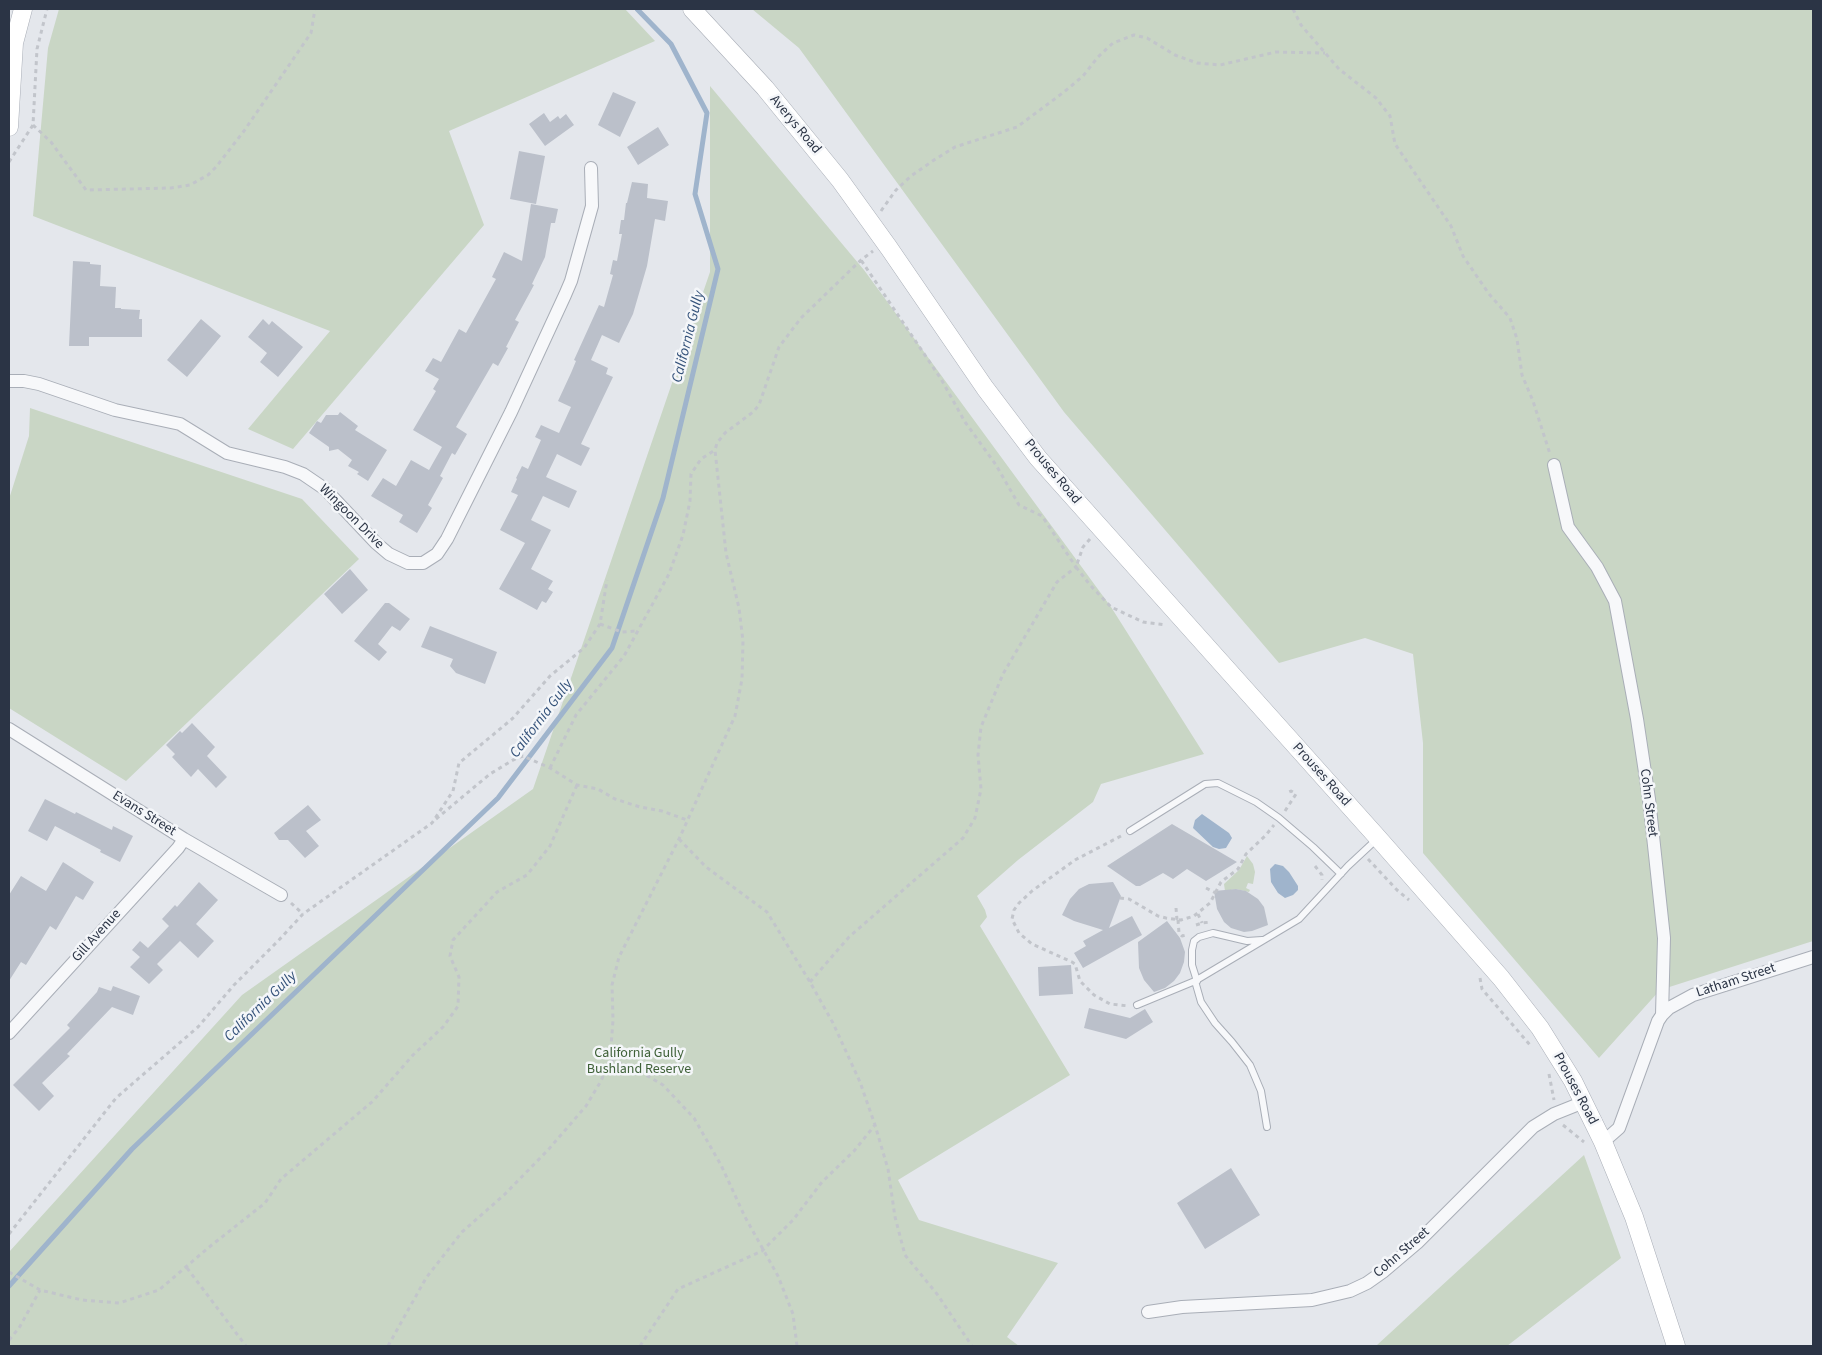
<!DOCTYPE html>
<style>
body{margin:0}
#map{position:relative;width:1822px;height:1355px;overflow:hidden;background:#e4e7ec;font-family:"Source Sans 3",sans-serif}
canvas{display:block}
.frame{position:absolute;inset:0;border:10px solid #2b3445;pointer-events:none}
</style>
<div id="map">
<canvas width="1822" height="1355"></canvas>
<div class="frame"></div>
</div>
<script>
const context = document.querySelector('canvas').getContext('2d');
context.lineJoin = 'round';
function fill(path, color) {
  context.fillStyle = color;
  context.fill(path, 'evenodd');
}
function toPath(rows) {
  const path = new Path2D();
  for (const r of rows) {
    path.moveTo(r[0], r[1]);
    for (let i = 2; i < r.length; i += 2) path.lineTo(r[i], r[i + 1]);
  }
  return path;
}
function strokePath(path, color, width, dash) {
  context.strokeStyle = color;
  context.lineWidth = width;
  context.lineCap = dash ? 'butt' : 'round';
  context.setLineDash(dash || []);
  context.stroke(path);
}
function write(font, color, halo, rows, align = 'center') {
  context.font = font + ' "Source Sans 3",sans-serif';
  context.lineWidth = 5;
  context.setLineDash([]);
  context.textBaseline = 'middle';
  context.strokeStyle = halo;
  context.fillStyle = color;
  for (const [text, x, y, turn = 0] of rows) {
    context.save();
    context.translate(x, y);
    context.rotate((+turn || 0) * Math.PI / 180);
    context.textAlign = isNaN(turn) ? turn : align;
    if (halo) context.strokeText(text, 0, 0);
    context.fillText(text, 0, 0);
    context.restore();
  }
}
const green = toPath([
 [59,9,625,9,655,41,449,131,484,225,293,449,248,429,330,331,33,216,48,48],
 [752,9,1813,9,1813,941,1660,990,1599,1058,1423,853,1423,743,1413,654,1365,638,1279,663,1064,412,799,48],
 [710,86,864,270,1111,607,1204,754,1101,784,1093,802,1018,860,977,896,985,910,987,917,980,926,1070,1075,898,1180,919,1220,1058,1263,1007,1337,1019,1346,9,1346,9,1252,242,995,533,789,710,272],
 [30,408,302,499,359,559,126,781,9,708,9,499,29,436],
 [1247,856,1253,864,1255,872,1253,884,1248,883,1246,888,1250,890,1249,892,1236,889,1225,891,1224,884,1239,870],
 [1584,1155,1621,1258,1507,1346,1344,1346,1377,1345]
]);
const water = toPath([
 [1202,814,1229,833,1232,838,1226,848,1219,849,1213,847,1193,828,1195,820],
 [1275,864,1283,866,1289,872,1298,886,1298,890,1293,895,1285,898,1278,893,1271,882,1270,869]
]);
const stream = toPath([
 [9,1286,132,1149,498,798,612,648,663,498,718,269,695,194,707,113,671,44,637,9]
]);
const building = toPath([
 [613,92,636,102,620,137,598,125],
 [544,113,550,122,558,116,560,119,566,114,574,125,545,146,529,124],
 [658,127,669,145,638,165,627,147],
 [519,151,545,156,536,204,510,199],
 [632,182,648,184,647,198,668,201,665,221,655,219,647,266,633,314,619,343,602,335,591,360,608,368,606,374,613,377,581,444,590,448,581,466,557,454,546,477,577,491,569,508,543,496,531,520,551,530,531,569,553,581,548,589,553,592,546,603,542,601,537,610,499,589,525,543,500,530,518,495,511,492,517,479,516,478,522,466,528,469,541,440,535,437,541,425,559,433,571,407,558,401,571,373,576,361,574,360,599,305,604,307,613,275,610,274,613,260,617,261,622,234,619,234,621,220,624,220,626,203,627,203],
 [531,204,558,209,555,223,551,223,545,257,532,284,534,285,515,320,519,322,506,347,508,348,498,366,493,363,456,427,467,434,455,455,452,453,440,476,443,478,428,505,432,508,417,533,399,522,403,515,371,496,383,478,396,486,411,460,429,470,442,447,413,430,436,391,433,389,439,379,425,371,433,358,441,362,459,329,466,333,496,279,492,277,504,252,522,261],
 [73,261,90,262,90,264,101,265,100,286,116,287,115,308,121,308,121,309,140,310,139,319,142,319,142,337,89,337,89,346,69,346],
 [201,319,221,336,187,377,167,360],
 [263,319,269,325,272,321,303,347,278,377,260,362,267,353,248,337],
 [340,412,358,426,355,430,387,450,368,481,357,474,359,472,348,466,352,460,338,449,329,451,329,447,309,433,317,421,321,423,326,415,338,415],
 [350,569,368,590,342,614,324,594],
 [385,603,389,603,410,619,400,631,392,626,378,644,387,652,379,661,354,641],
 [430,626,497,652,485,684,456,673,450,666,453,659,421,647],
 [192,723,215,747,207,756,227,777,216,788,198,769,191,777,172,757,175,754,166,745,180,731,182,733],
 [45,799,75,814,76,812,112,830,113,826,133,836,120,862,100,852,101,850,55,826,47,841,28,831],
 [308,805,321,820,306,831,319,846,305,858,288,840,279,840,274,833],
 [1172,824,1237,862,1206,881,1187,869,1173,879,1163,873,1140,886,1136,886,1107,866],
 [63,862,94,882,83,900,76,896,56,930,50,926,26,965,21,962,9,981,9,895,21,876,46,891],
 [199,882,218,900,196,924,214,941,198,958,180,941,157,964,163,970,149,984,130,967,140,957,132,950,140,941,148,948,169,926,162,919,175,905,177,907],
 [1113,882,1121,896,1109,928,1132,916,1142,935,1083,968,1074,953,1086,946,1083,941,1103,930,1074,921,1062,915,1070,899,1079,889,1089,884],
 [1236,889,1246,891,1258,899,1264,907,1268,925,1252,931,1244,932,1231,928,1224,922,1217,909,1214,891],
 [1167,921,1180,938,1185,952,1184,962,1180,973,1174,981,1165,988,1154,992,1144,980,1139,968,1138,942],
 [1071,965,1073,994,1039,996,1038,967],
 [113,986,140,996,133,1015,112,1007,67,1054,70,1056,42,1083,54,1096,39,1111,13,1085,70,1028,67,1025,97,992,99,987,111,991],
 [1089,1008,1130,1018,1145,1009,1153,1022,1126,1039,1084,1028],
 [1231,1168,1260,1215,1205,1249,1177,1203]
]);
const path = toPath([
 [1293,9,1301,25,1339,69,1376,98,1390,116,1395,144,1451,226,1463,256,1489,294,1510,318,1517,339,1522,375,1533,401,1550,454],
 [33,125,51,142,86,190,171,188,190,185,208,175,216,167,244,131,311,33,315,9],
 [9,162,33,125,37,49,47,9],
 [881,211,896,190,911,176,934,160,955,147,1017,127,1064,92,1083,76,1098,57,1113,43,1134,35,1147,38,1175,55,1197,63,1220,65,1276,52,1325,53],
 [1090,539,1083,547,1076,567,1090,585,1111,607,1143,622,1166,625],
 [600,624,622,632,636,631],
 [550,768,576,715,624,656,669,574,683,535,690,501,691,474,701,459,715,450],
 [1285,811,1296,794,1291,791,1289,792],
 [436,819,490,774,513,760,523,756,550,768,577,785,598,789,615,799,640,807,662,811,687,820],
 [1121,836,1075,860,1032,891,1019,903,1014,910,1012,919,1019,933,1032,944,1072,962,1075,964,1080,981,1094,995,1110,1004,1129,1006],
 [679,839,706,867,767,912,810,982,833,1023,860,1082,875,1125,888,1169,895,1217,905,1255,937,1294,972,1346],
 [1368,859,1397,890,1409,900],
 [1315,866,1322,875,1322,880],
 [1206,888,1216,893],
 [1120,898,1129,899,1158,916,1166,918,1181,920,1194,916,1210,903,1221,882,1238,869,1246,854,1266,835,1274,825],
 [291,903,303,914],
 [1176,908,1177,920],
 [1198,914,1202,923],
 [1178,920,1179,933,1182,936,1186,935],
 [1196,925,1202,923,1211,922],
 [1480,978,1482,989,1530,1045],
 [810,982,849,937,963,838,975,818,981,789,978,755,981,727,1003,674,1057,582,1076,567,1042,516,1019,505,996,465,965,422,941,379,861,260],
 [610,1060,632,1067,663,1085,694,1118,721,1165,745,1217,778,1276,793,1314,797,1346],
 [1549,1074,1554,1100],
 [1563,1125,1584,1142],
 [9,1234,116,1098,198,1027,234,985,278,941,303,914,432,823,453,791,459,763,512,719,550,676,584,648,600,624,607,580],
 [187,1268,246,1346],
 [9,1272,40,1290,82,1300,119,1303,159,1290,208,1248,265,1203,281,1179,373,1101,413,1055,443,1027,458,1006,459,977,450,956,453,940,497,892,527,875,550,846,577,785],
 [9,1340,19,1328,40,1290],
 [388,1346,426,1278,462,1232,504,1195,548,1150,586,1106,601,1081,610,1060,613,1020,612,985,619,957,679,839,724,740,735,716,742,679,743,641,739,608,726,553,715,450,717,443,725,433,753,412,759,405,779,347,801,318,861,260,873,251],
 [640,1346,678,1289,762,1251,793,1220,822,1182,854,1151,875,1125]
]);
const lane = toPath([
 [1130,831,1205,784,1218,783,1256,802,1279,818,1313,847,1341,874],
 [1195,981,1201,1002,1215,1023,1232,1042,1250,1065,1261,1091,1267,1127],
 [1197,981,1192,965,1192,950,1194,941,1199,937,1213,933,1247,941,1262,940],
 [1137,1005,1195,981,1299,919,1348,866,1377,839]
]);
const street = toPath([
 [9,381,24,381,39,384,115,410,180,424,227,453,285,467,303,474,325,489,376,543,389,554,408,563,423,563,437,554,447,539,511,412,565,295,571,281,592,206,591,168],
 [1554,465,1568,527,1597,567,1615,601,1637,719,1649,799,1664,938,1662,1015,1658,1021,1619,1128,1603,1142],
 [9,729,184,839,281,895],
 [1662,1015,1669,1008,1693,995,1813,957],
 [9,1033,178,848,184,839],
 [1148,1312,1182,1307,1312,1300,1350,1291,1367,1283,1384,1271,1417,1243,1533,1127,1554,1114,1584,1102]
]);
const secondary = toPath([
 [692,9,765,88,840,180,889,248,985,388,1038,458,1378,838,1501,978,1540,1028,1573,1081,1603,1142,1634,1217,1676,1346],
 [9,127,14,43,23,9]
]);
const streetNames = [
 ["Averys Road",795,125,50],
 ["Prouses Road",1052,472,50],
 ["Wingoon Drive",351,517,45],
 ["Prouses Road",1321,775,48],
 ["Cohn Street",1648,803,83],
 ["Evans Street",144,814,32],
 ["Gill Avenue",97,936,-48],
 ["Latham Street",1736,981,-18],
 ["Prouses Road",1575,1089,62],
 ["Cohn Street",1402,1253,-41]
];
const parkNames = [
 ["California Gully",639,1054],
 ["Bushland Reserve",639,1070]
];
const waterNames = [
 ["California Gully",689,337,-76],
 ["California Gully",542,719,-53],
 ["California Gully",261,1007,-44]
];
fill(green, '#c9d6c5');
fill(water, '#9fb4cc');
strokePath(stream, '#9fb4cc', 5);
fill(building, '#bbc0ca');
strokePath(lane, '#a9aeb7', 8);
strokePath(street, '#a9aeb7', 14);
strokePath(secondary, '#a9aeb7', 19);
strokePath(path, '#c2c5cb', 3, [4, 4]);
strokePath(lane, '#f7f8fa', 6);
strokePath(street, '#f7f8fa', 12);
strokePath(secondary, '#fff', 18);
write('14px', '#2b3445', '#f4f6f9', streetNames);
write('14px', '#3f6138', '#f4f6f9', parkNames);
write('italic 15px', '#34527a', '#f4f6f9', waterNames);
</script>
